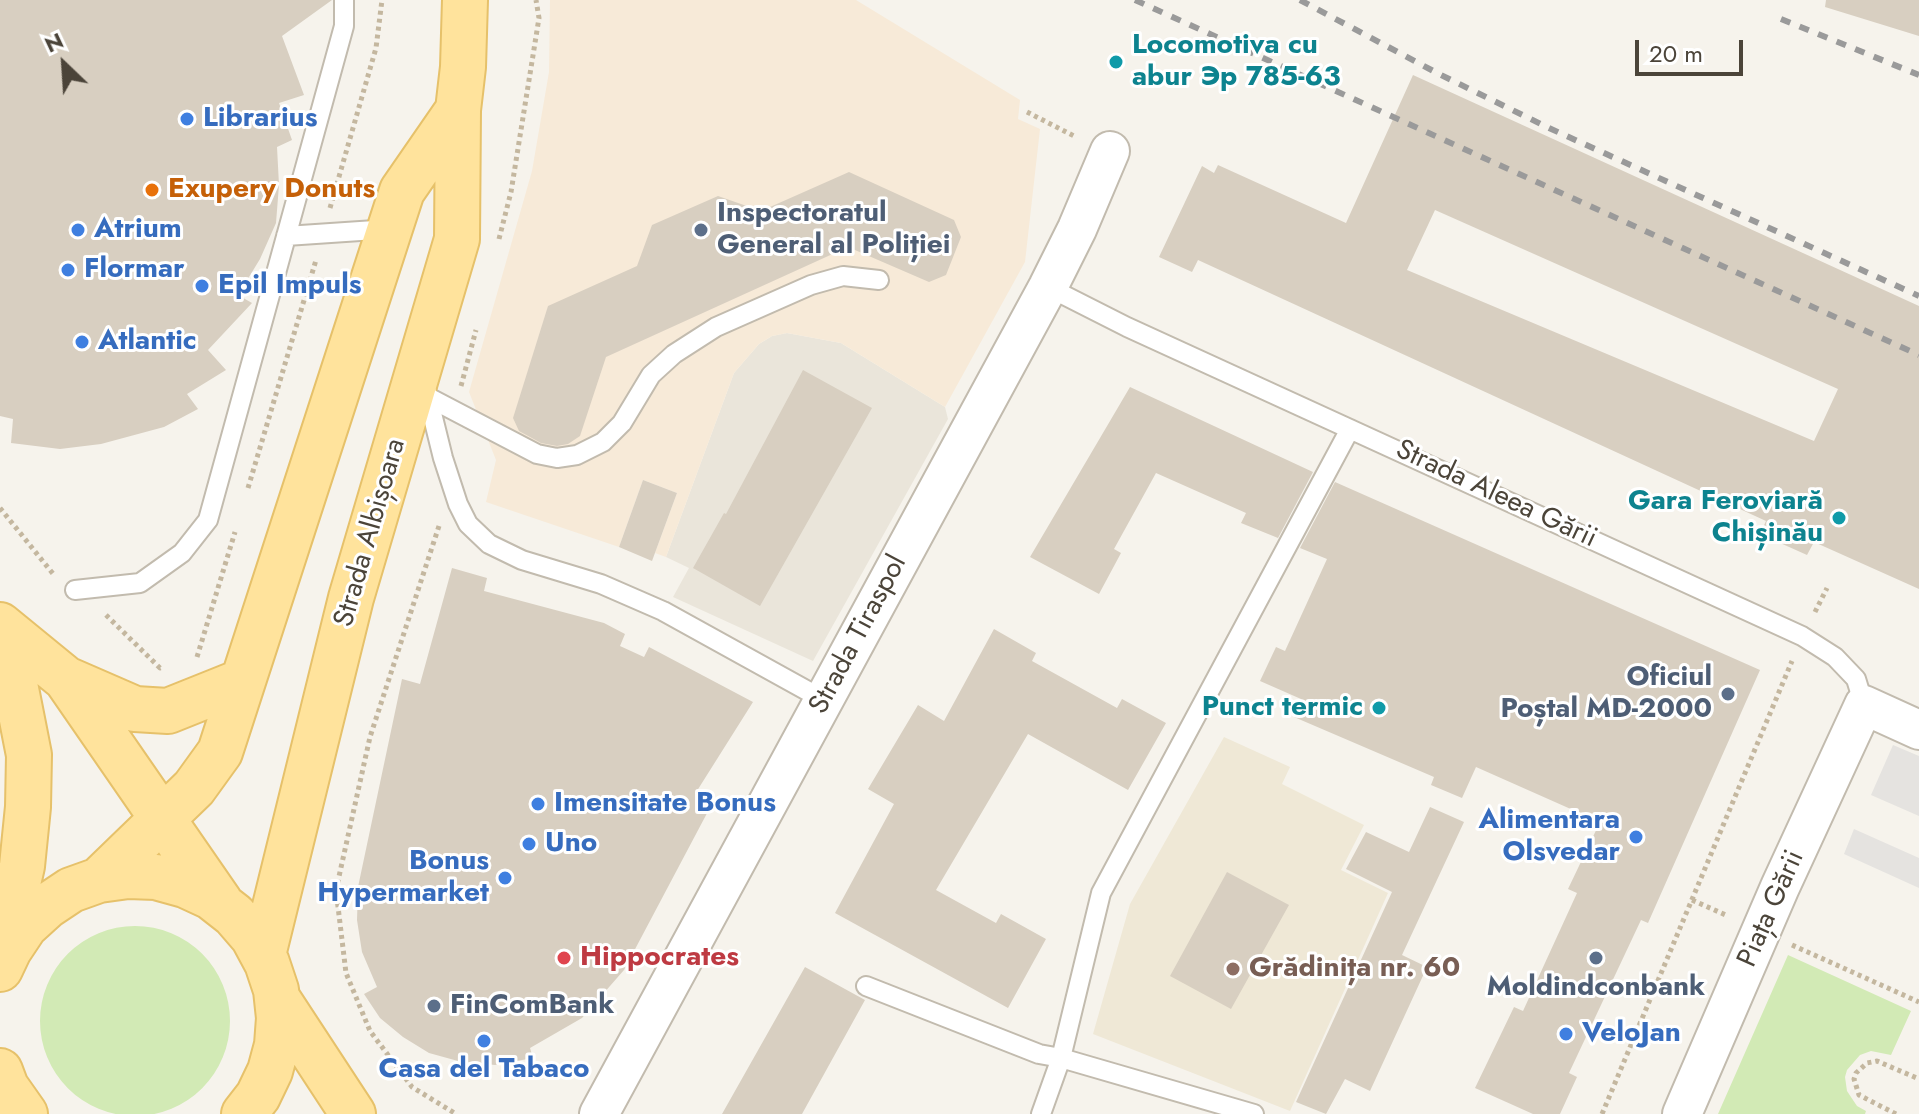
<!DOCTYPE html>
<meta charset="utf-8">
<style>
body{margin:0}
#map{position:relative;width:1919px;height:1114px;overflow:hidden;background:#f6f3ec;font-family:Jost,sans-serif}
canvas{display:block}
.north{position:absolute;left:24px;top:24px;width:80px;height:80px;-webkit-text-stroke:6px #fff;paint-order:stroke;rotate:335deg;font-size:22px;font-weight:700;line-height:32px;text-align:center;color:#4b4439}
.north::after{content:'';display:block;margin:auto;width:28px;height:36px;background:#4b4439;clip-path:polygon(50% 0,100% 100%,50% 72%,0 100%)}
.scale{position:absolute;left:1635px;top:40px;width:108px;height:36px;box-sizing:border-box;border:4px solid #4b4439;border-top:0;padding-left:10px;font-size:24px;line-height:28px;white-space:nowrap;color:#4b4439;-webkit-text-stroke:6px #fff;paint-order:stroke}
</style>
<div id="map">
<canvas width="1919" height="1114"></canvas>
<div class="north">N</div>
<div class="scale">20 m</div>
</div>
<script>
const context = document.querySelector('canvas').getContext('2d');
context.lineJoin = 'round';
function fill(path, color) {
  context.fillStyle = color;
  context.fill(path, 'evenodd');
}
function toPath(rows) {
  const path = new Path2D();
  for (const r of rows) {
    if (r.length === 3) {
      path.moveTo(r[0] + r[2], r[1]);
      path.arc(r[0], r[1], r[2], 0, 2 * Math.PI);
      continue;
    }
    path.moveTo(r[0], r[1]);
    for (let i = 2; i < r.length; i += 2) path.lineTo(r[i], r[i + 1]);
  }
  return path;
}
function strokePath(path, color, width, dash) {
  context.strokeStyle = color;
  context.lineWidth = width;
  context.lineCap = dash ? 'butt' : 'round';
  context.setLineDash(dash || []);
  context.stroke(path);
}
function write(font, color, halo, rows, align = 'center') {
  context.font = font + ' Jost,sans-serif';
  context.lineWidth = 6;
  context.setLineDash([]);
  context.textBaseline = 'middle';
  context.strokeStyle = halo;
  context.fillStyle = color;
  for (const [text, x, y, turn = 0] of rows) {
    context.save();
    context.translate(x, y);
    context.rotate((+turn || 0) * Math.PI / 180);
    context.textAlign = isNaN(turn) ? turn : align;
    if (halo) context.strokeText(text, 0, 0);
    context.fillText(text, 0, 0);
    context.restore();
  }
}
const residential = toPath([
 [787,333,841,343,945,407,948,419,813,661,673,597,689,568,666,557,734,373,759,344,772,336]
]);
const commercial = toPath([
 [550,0,856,0,1020,100,1018,119,1040,129,1025,262,945,407,841,343,787,333,772,336,759,344,734,373,666,557,655,553,677,493,643,480,619,547,486,502,496,460,469,392,532,171,549,72]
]);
const education = toPath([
 [1224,737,1290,767,1282,784,1364,825,1341,870,1388,893,1290,1111,1093,1034,1130,904]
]);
const green = toPath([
 [135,1021,95],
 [1788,955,1911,1011,1891,1055,1871,1051,1860,1055,1847,1070,1845,1077,1847,1091,1857,1106,1866,1111,1865,1114,1718,1114]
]);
const parking = toPath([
 [1893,745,1919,756,1919,816,1871,795],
 [1854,829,1919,858,1919,888,1844,854]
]);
const building = toPath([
 [0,0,332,0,282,36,304,95,279,103,292,140,277,147,279,185,276,223,260,259,238,295,252,303,208,350,226,370,187,394,198,409,164,427,101,444,60,449,11,443,13,419,0,416],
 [1826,0,1919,0,1919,36,1825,7],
 [1413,75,1919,306,1919,589,1814,542,1807,555,1760,534,1766,521,1198,260,1192,272,1159,257,1202,166,1214,173,1218,165,1346,223],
 [1435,210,1838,389,1814,441,1407,270],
 [849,172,954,220,961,237,946,275,929,282,848,247,606,357,580,436,568,444,557,446,541,443,519,431,513,418,548,306,637,266,652,225,718,196,761,211],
 [803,370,872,408,760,606,693,568,724,513,726,514],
 [1130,387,1313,472,1278,538,1241,523,1246,513,1156,473,1114,549,1121,553,1099,594,1030,557],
 [643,480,677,493,652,561,619,547],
 [1335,482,1760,670,1648,923,1641,920,1569,1073,1577,1077,1560,1114,1533,1114,1475,1088,1514,1007,1523,1011,1577,893,1568,889,1600,822,1476,767,1462,798,1431,785,1434,777,1294,717,1301,699,1260,681,1276,647,1285,651,1327,559,1300,548],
 [452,568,487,578,484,591,604,623,625,634,620,646,644,657,649,647,753,702,695,794,714,800,624,970,582,1018,530,1048,533,1058,495,1065,458,1061,429,1053,403,1037,380,1018,364,994,377,987,362,952,357,920,358,887,402,679,420,684],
 [994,629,1036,653,1032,661,1117,708,1122,699,1166,723,1128,790,1028,734,936,890,996,923,1001,914,1046,939,1008,1008,835,913,894,804,868,789,918,705,944,721],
 [1430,807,1464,822,1402,955,1427,967,1370,1091,1345,1079,1326,1114,1296,1102,1392,892,1346,869,1366,832,1409,852],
 [1227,872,1289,905,1231,1009,1170,976],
 [805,967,865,1000,802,1114,722,1114]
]);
const path = toPath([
 [1027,112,1076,137],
 [330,208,376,48,382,0],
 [499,239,511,192,539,18,536,0],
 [461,386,476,330],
 [248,488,316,260],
 [0,508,54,575],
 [439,526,370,737,336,890,346,973,370,1031,412,1087,456,1114],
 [1815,612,1827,588],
 [106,615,160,668,162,667],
 [197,657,235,532],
 [1692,900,1728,916],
 [1792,945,1919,1002],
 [1602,1114,1792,661],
 [1896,1114,1859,1095,1854,1079,1856,1073,1867,1063,1877,1061,1919,1079]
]);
const lane = toPath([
 [286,236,390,229],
 [1048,287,1127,327,1802,636,1835,657,1856,679,1864,705],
 [425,385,443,458,458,504,468,524,489,544,522,560,601,584,663,611,824,700],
 [428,397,537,454,557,458,577,455,603,442,622,423,651,375,674,354,716,327,811,285,843,276,879,280],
 [75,590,140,583,182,553,208,520,344,26,344,0],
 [866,986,1039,1054,1061,1058,1254,1114],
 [1041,1114,1061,1058,1101,893,1350,429]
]);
const street = toPath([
 [599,1114,1048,287,1077,229,1110,151],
 [1682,1114,1780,887,1864,705,1919,730]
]);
const primary = toPath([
 [0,625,66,679,220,902],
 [0,651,16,689,29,755,28,807,22,866,3,950],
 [66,679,135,709,168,711,243,681],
 [99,880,194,788,220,752,402,191,458,110],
 [263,955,351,598,457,239,458,110,463,67,465,0],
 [0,969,9,950,25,926,47,906,71,890,99,880,128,876,156,877,185,885,211,897,234,915,253,937,267,963,276,990,279,1018,277,1045,270,1071,258,1096,244,1114],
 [277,998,353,1114],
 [0,1071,6,1087,25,1114]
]);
const rail = toPath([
 [1135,0,1919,355],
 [1300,0,1439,74,1549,128,1919,296],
 [1781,19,1919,75]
]);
const markers = [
 [1116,62,8,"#0f9aa8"],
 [187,119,8,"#3f7fe0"],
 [152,190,8,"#e8710a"],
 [78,230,8,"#3f7fe0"],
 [701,230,8,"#5c6f8a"],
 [68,270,8,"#3f7fe0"],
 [202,286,8,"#3f7fe0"],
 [82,342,8,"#3f7fe0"],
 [1839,518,8,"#0f9aa8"],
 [1728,694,8,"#5c6f8a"],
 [1379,708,8,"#0f9aa8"],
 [538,804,8,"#3f7fe0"],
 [1636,837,8,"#3f7fe0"],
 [529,844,8,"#3f7fe0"],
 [505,878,8,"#3f7fe0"],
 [564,958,8,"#e0444e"],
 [1596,958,8,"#5c6f8a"],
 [1233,969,8,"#8d6e63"],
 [434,1006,8,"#5c6f8a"],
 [1566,1034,8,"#3f7fe0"],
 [484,1041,8,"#3f7fe0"]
];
const cultureNames = [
 ["Locomotiva cu",1132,46,"left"],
 ["abur Эр 785-63",1132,78,"left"],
 ["Gara Feroviară",1823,502],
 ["Chișinău",1823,534],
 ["Punct termic",1363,708]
];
const shopNames = [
 ["Librarius",203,119],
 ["Atrium",94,230],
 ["Flormar",84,270],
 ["Epil Impuls",218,286],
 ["Atlantic",98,342],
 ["Imensitate Bonus",554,804],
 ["Alimentara",1620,821,"right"],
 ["Olsvedar",1620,853,"right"],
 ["Uno",545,844],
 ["Bonus",489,862,"right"],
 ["Hypermarket",489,894,"right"],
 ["VeloJan",1582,1034],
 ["Casa del Tabaco",484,1070,"center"]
];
const foodNames = [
 ["Exupery Donuts",168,190]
];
const serviceNames = [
 ["Inspectoratul",717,214],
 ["General al Poliției",717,246],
 ["Oficiul",1712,678,"right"],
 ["Poștal MD-2000",1712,710,"right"],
 ["Moldindconbank",1596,988,"center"],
 ["FinComBank",450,1006]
];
const streetNames = [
 ["Strada Aleea Gării",1496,495,25],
 ["Strada Albișoara",371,533,-74],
 ["Strada Tiraspol",859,635,-62],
 ["Piața Gării",1772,909,-66]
];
const healthNames = [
 ["Hippocrates",580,958]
];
const educationNames = [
 ["Grădinița nr. 60",1249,969]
];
fill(residential, '#eae5da');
fill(commercial, '#f7ead8');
fill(education, '#efe8d6');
fill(green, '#d2eab5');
fill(parking, '#e5e3e0');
fill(building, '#d8cfc1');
strokePath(lane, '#c2bbae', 22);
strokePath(street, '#c2bbae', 42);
strokePath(primary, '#e6c16a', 48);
strokePath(path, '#c4b79f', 5, [4, 4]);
strokePath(lane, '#fff', 18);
strokePath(street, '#fff', 38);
strokePath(primary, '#ffe39c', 44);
strokePath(rail, '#9a9a9a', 6, [10, 10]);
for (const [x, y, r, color] of markers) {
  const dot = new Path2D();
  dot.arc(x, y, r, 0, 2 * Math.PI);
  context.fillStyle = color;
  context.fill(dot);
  strokePath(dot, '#fff', 3);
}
write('bold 28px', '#0d838f', '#fff', cultureNames, 'right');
write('bold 28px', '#366cbe', '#fff', shopNames, 'left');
write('bold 28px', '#c56008', '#fff', foodNames, 'left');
write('bold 28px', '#4e5e75', '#fff', serviceNames, 'left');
write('28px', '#4b4439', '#fff', streetNames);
write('bold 28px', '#be3a42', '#fff', healthNames, 'left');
write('bold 28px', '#785e54', '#fff', educationNames, 'left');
</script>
